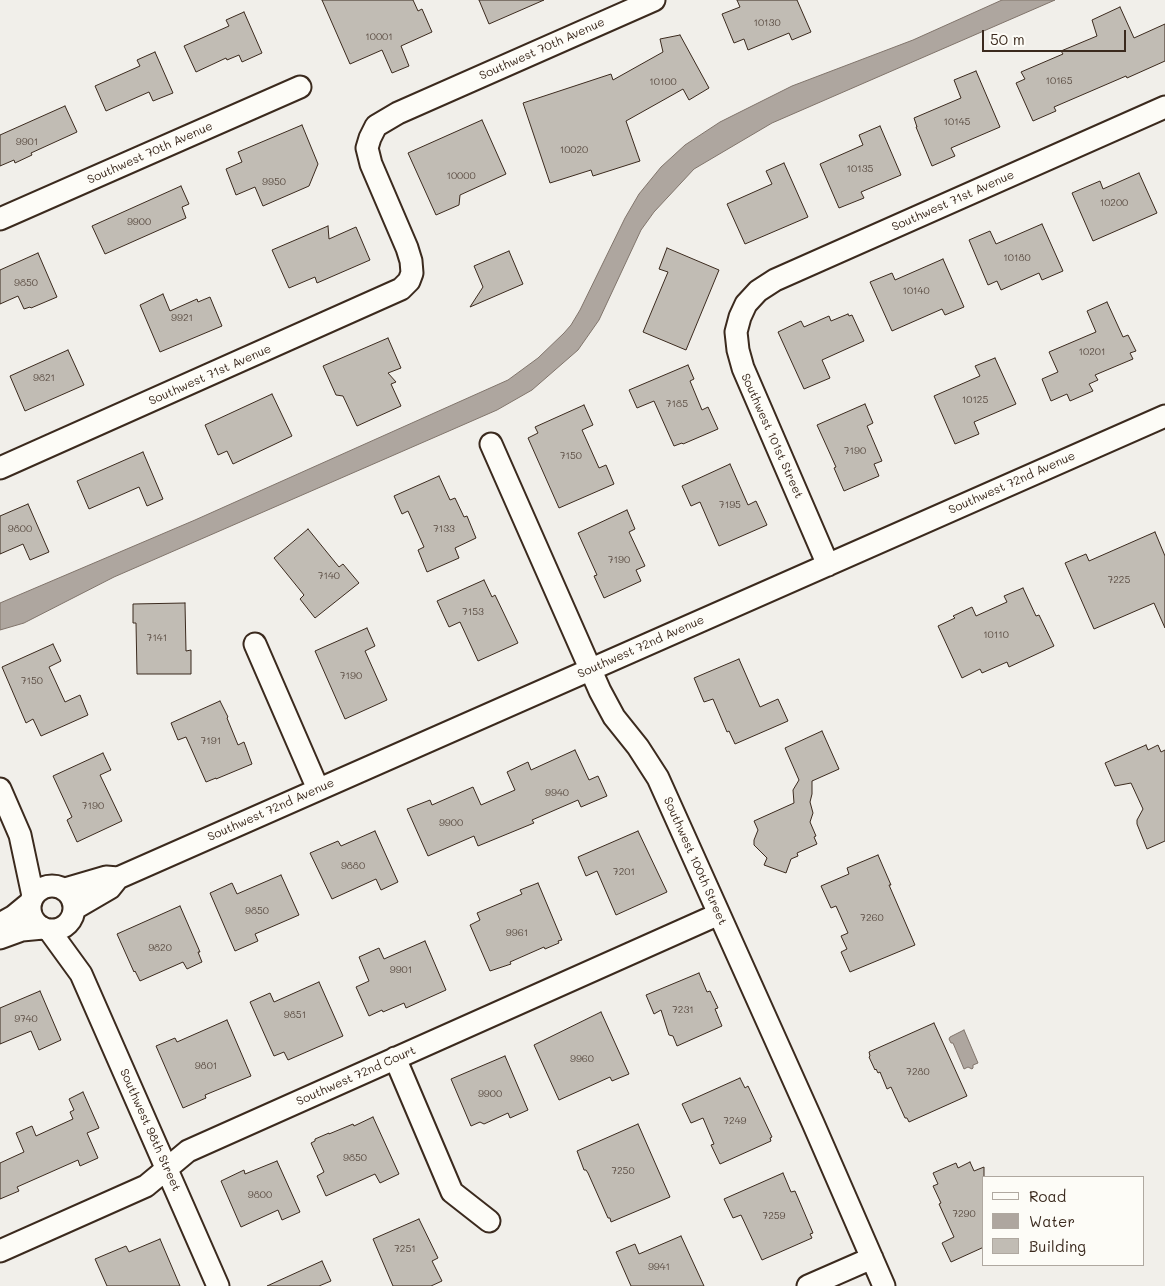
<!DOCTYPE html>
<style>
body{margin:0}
#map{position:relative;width:1165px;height:1286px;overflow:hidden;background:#f1efea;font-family:Mali,sans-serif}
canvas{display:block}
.legend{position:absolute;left:982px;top:1176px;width:162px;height:90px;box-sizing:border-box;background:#fdfcf7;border:1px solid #afa8a0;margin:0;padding:6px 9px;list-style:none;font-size:15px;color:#3b2a1e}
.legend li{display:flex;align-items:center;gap:10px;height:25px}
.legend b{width:25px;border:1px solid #afa8a0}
.scale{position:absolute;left:982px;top:30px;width:144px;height:22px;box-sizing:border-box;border:2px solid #3b2a1e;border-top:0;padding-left:6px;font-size:15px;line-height:18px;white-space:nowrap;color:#3b2a1e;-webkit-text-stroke:4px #fdfcf7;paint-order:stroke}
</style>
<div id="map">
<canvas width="1165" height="1286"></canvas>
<ul class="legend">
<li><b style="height:6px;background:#fdfcf7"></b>Road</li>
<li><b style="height:14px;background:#aea69f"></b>Water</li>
<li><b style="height:14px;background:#c1bcb4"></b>Building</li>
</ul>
<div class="scale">50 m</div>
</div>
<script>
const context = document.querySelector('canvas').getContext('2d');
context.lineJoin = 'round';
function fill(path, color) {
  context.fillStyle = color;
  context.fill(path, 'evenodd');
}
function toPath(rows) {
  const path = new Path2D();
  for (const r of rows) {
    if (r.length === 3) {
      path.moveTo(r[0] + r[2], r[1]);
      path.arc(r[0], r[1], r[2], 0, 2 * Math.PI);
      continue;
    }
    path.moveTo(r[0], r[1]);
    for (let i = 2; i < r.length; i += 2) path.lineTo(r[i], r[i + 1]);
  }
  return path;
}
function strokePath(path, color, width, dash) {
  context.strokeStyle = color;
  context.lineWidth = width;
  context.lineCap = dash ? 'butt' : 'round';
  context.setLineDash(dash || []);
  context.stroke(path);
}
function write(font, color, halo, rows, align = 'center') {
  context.font = font + ' Mali,sans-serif';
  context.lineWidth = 4;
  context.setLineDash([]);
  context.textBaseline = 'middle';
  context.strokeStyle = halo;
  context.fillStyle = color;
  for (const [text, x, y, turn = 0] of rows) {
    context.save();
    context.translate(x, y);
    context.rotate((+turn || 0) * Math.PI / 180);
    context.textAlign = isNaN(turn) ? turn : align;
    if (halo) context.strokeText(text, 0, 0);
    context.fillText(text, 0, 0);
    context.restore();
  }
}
const water = toPath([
 [1002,0,1055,0,772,123,694,169,654,212,641,230,599,320,578,350,532,390,497,410,449,431,114,577,24,623,0,630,0,603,195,520,508,380,538,358,564,333,571,325,580,310,625,218,639,194,661,167,685,145,720,122,792,86,913,40,1002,0],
 [964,1030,978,1063,973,1065,973,1068,972,1069,968,1067,964,1069,953,1043,951,1043,949,1039,950,1037,964,1030]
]);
const building = toPath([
 [322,0,413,0,418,11,422,9,432,32,401,46,409,66,392,73,382,50,350,64,322,0],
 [479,0,544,0,489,24,479,0],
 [737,0,797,0,811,32,792,40,789,33,748,50,744,39,734,43,722,14,740,7,737,0],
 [1120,7,1134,38,1165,24,1165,61,1127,78,1126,76,1054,107,1056,111,1033,121,1016,83,1025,79,1021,72,1063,54,1061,51,1097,36,1092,20,1120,7],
 [244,12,262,53,242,62,239,55,227,60,226,58,196,72,184,46,229,26,226,20,244,12],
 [680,35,709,88,689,100,683,89,626,121,640,161,593,176,591,170,550,183,523,103,611,74,613,80,663,52,660,39,680,35],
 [155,52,173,93,153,101,149,92,106,111,95,86,140,66,137,60,155,52],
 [976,71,1000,127,951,148,955,156,932,166,916,127,917,127,914,118,961,98,954,80,976,71],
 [65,106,77,132,31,153,32,155,15,163,14,160,0,166,0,135,65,106],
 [482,120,506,174,460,195,459,205,436,215,408,153,482,120],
 [302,125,318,164,309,186,263,206,255,187,236,195,226,169,242,162,238,152,302,125],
 [880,126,901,175,861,192,864,198,839,208,820,164,863,145,859,135,880,126],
 [784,163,808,217,745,244,727,204,772,184,766,171,784,163],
 [1139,173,1157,213,1093,241,1072,193,1100,181,1103,189,1139,173],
 [181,186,189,204,182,207,186,218,105,254,92,226,181,186],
 [1042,224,1063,271,1042,280,1039,273,1001,290,997,281,988,285,969,240,990,231,996,244,1042,224],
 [328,226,329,239,356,227,370,260,317,283,315,277,289,288,272,250,328,226],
 [667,248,719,270,686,350,643,332,668,272,659,269,667,248],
 [509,251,523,284,470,307,483,287,474,266,509,251],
 [38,253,57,297,31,308,30,307,24,309,18,296,0,304,0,270,38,253],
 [943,259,964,307,945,315,942,309,892,331,870,282,892,273,895,280,943,259],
 [163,294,170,311,197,299,198,302,210,297,222,326,160,352,140,305,163,294],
 [1107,302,1123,337,1128,335,1136,351,1130,353,1133,359,1095,375,1098,380,1089,384,1093,391,1070,401,1067,394,1051,401,1042,379,1058,372,1049,352,1096,332,1087,311,1107,302],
 [848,314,849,316,852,315,864,341,822,360,830,378,804,389,778,332,801,321,804,327,829,316,831,321,848,314],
 [388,338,401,368,388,373,396,382,391,384,401,406,357,426,343,396,336,395,323,366,388,338],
 [68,350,84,385,25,411,10,376,68,350],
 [995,358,1016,404,974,422,979,434,955,444,934,396,980,376,975,366,995,358],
 [688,365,694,379,690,381,702,410,708,407,718,429,683,444,682,443,674,446,654,401,637,408,629,390,688,365],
 [272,394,292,436,233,464,227,451,218,455,205,425,272,394],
 [865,404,873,423,867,426,882,461,874,464,879,476,844,491,834,468,836,467,817,425,865,404],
 [584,405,593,425,582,430,599,468,606,465,614,484,559,508,528,438,538,433,535,427,584,405],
 [143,452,163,499,147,506,139,487,89,509,77,481,143,452],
 [730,464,748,505,756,501,767,525,719,546,700,502,691,506,682,486,730,464],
 [439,476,450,500,455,498,464,517,467,516,476,538,455,548,459,558,427,572,418,550,424,547,408,511,402,514,394,496,439,476],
 [28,504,49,552,30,560,23,544,0,554,0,516,28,504],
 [627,510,635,529,629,532,645,566,636,570,641,581,604,598,594,576,597,575,578,533,627,510],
 [308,529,339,567,343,564,359,583,315,618,300,599,304,595,274,558,308,529],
 [1155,532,1165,556,1165,628,1154,603,1094,629,1065,563,1086,554,1089,561,1155,532],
 [484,580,492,597,495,595,518,643,478,661,460,622,449,627,437,601,484,580],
 [1023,588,1036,616,1039,615,1054,646,1009,667,1007,662,982,673,980,669,962,678,938,626,955,618,953,616,972,607,976,616,1007,602,1004,596,1023,588],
 [185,603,186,651,191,650,191,674,137,674,136,623,133,623,133,604,185,603],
 [367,628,375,646,365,651,387,700,345,719,315,651,367,628],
 [53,644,61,661,49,667,65,702,80,695,88,715,41,736,33,719,26,723,2,667,53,644],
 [739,659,760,707,778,699,788,721,735,744,729,731,727,732,713,699,704,702,694,678,739,659],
 [220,701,228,717,227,718,238,745,244,742,252,764,216,779,216,778,206,782,186,737,178,740,171,723,220,701],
 [822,731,839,769,812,781,812,794,810,802,813,813,810,822,816,836,814,837,817,844,797,853,798,856,791,859,786,873,764,865,767,858,754,845,754,840,758,830,754,821,794,803,793,790,799,780,785,748,822,731],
 [1146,745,1148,750,1158,745,1161,752,1165,750,1165,841,1147,849,1137,824,1137,820,1143,809,1131,783,1115,786,1105,763,1146,745],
 [575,750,589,780,598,776,607,796,581,807,578,800,532,820,534,823,478,846,474,836,428,856,407,809,430,800,432,805,473,787,481,805,515,790,507,772,528,762,531,770,575,750],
 [103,753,111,770,100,775,122,821,77,842,67,820,72,817,53,776,103,753],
 [375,831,398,882,381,890,376,879,332,899,310,853,338,841,341,846,375,831],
 [638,831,667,892,616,915,597,871,586,876,578,857,638,831],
 [878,855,891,885,889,885,915,945,850,972,841,952,847,949,841,936,848,933,836,906,831,908,821,886,849,874,847,868,878,855],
 [281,875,299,915,255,934,258,941,235,951,210,893,232,883,237,894,281,875],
 [538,883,562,940,558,941,559,943,545,949,544,947,510,962,511,964,490,971,470,925,480,920,477,913,522,894,520,890,538,883],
 [180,906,200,952,198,952,202,962,187,969,183,962,140,981,135,971,134,972,117,934,180,906],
 [425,941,446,990,406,1008,404,1003,383,1012,382,1010,369,1016,356,987,369,981,359,957,379,948,384,959,425,941],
 [699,973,707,992,710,991,718,1008,715,1009,722,1026,677,1046,673,1036,669,1035,661,1010,654,1014,646,995,699,973],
 [319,982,343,1036,288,1060,284,1052,274,1056,250,1002,270,993,274,1002,319,982],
 [40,991,61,1040,39,1050,31,1031,0,1044,0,1008,40,991],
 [601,1012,629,1074,612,1081,610,1077,559,1100,534,1045,601,1012],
 [227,1020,251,1076,205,1095,206,1098,183,1108,156,1046,175,1038,177,1042,227,1020],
 [934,1023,967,1096,909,1122,907,1118,905,1118,891,1087,887,1089,880,1072,878,1073,876,1069,875,1070,869,1057,870,1056,869,1052,934,1023],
 [505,1056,528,1110,510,1118,508,1113,484,1124,480,1122,471,1126,451,1079,505,1056],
 [740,1078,745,1088,748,1086,772,1137,770,1138,771,1141,720,1164,711,1145,714,1144,703,1118,691,1123,682,1104,740,1078],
 [83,1092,99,1128,87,1133,98,1158,80,1166,78,1160,17,1187,19,1191,0,1199,0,1163,24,1152,16,1133,32,1126,36,1136,73,1119,70,1112,74,1110,69,1099,83,1092],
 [373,1117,399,1174,380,1183,375,1174,326,1196,317,1176,324,1172,311,1143,315,1141,315,1139,329,1133,329,1134,353,1124,354,1126,373,1117],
 [638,1124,670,1197,611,1222,610,1218,608,1218,588,1173,586,1170,584,1170,577,1151,638,1124],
 [277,1161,300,1212,282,1220,278,1210,241,1227,221,1181,244,1170,245,1174,277,1161],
 [970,1162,974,1171,984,1167,984,1247,951,1262,942,1243,954,1237,939,1204,941,1203,933,1186,938,1184,933,1173,956,1163,958,1168,970,1162],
 [783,1173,791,1192,795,1191,813,1233,810,1234,812,1238,762,1260,741,1215,733,1218,724,1199,783,1173],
 [419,1219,438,1258,432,1261,442,1281,431,1286,393,1286,373,1239,419,1219],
 [681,1236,704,1286,631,1286,616,1252,635,1244,639,1254,681,1236],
 [160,1239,180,1286,107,1286,95,1259,126,1246,129,1252,160,1239],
 [322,1261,331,1281,319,1286,267,1286,322,1261]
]);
const minor = toPath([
 [0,219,300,87],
 [491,444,600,691,614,717,638,747,658,778,813,1123,884,1286],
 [0,468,401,289,409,281,412,273,411,261,407,248,371,164,367,148,370,138,376,126,398,113,654,0],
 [828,565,743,368,738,350,736,332,740,317,746,304,758,291,775,280,1165,107],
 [255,644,318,789],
 [0,789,20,835,33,896],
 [52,908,22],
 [65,889,106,877,118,878,1165,416],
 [74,909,110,888,118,878],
 [0,924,14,916,31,902],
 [49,930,81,974,218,1286],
 [0,938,22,930,43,928],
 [395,1058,452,1192,489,1221],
 [0,1251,146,1186,188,1151,719,914],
 [808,1286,872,1258]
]);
const numberNames = [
 ["10130",767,23],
 ["10001",379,37],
 ["10165",1059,81],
 ["10100",663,82],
 ["10145",957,122],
 ["9901",27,142],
 ["10020",574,150],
 ["10135",860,169],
 ["10000",461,176],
 ["9950",274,182],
 ["10200",1114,203],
 ["9900",139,222],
 ["10180",1017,258],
 ["9850",26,283],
 ["10140",916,291],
 ["9921",182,318],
 ["10201",1092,352],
 ["9821",44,378],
 ["10125",975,400],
 ["7185",677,404],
 ["7190",855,451],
 ["7150",571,456],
 ["7195",730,505],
 ["9800",20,529],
 ["7133",444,529],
 ["7190",619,560],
 ["7140",329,576],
 ["7225",1119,580],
 ["7153",473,612],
 ["10110",996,635],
 ["7141",157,638],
 ["7190",351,676],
 ["7150",32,681],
 ["7191",211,741],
 ["9940",557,793],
 ["7190",93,806],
 ["9900",451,823],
 ["9880",353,866],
 ["7201",624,872],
 ["9850",257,911],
 ["7260",872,918],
 ["9961",517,933],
 ["9820",160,948],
 ["9901",401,970],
 ["7231",683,1010],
 ["9851",295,1015],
 ["9740",26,1019],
 ["9960",582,1059],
 ["9801",206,1066],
 ["7280",918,1072],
 ["9900",490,1094],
 ["7249",735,1121],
 ["9850",355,1158],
 ["7250",623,1171],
 ["9800",260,1195],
 ["7290",964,1214],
 ["7259",774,1216],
 ["7251",405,1249],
 ["9941",659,1267]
];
const streetNames = [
 ["Southwest 70th Avenue",542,49,-24],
 ["Southwest 70th Avenue",150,153,-24],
 ["Southwest 71st Avenue",953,201,-24],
 ["Southwest 71st Avenue",210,375,-24],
 ["Southwest 101st Street",772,436,66],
 ["Southwest 72nd Avenue",1012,483,-24],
 ["Southwest 72nd Avenue",641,647,-24],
 ["Southwest 72nd Avenue",271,810,-24],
 ["Southwest 100th Street",695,861,66],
 ["Southwest 72nd Court",356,1076,-24],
 ["Southwest 98th Street",150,1130,66]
];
fill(water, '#aea69f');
strokePath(water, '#80746b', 1);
fill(building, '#c1bcb4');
strokePath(building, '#3b2a1e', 1);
strokePath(minor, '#3b2a1e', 25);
strokePath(minor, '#fdfcf7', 21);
write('10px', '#5c4e44', null, numberNames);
write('12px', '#3b2a1e', '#fdfcf7', streetNames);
</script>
